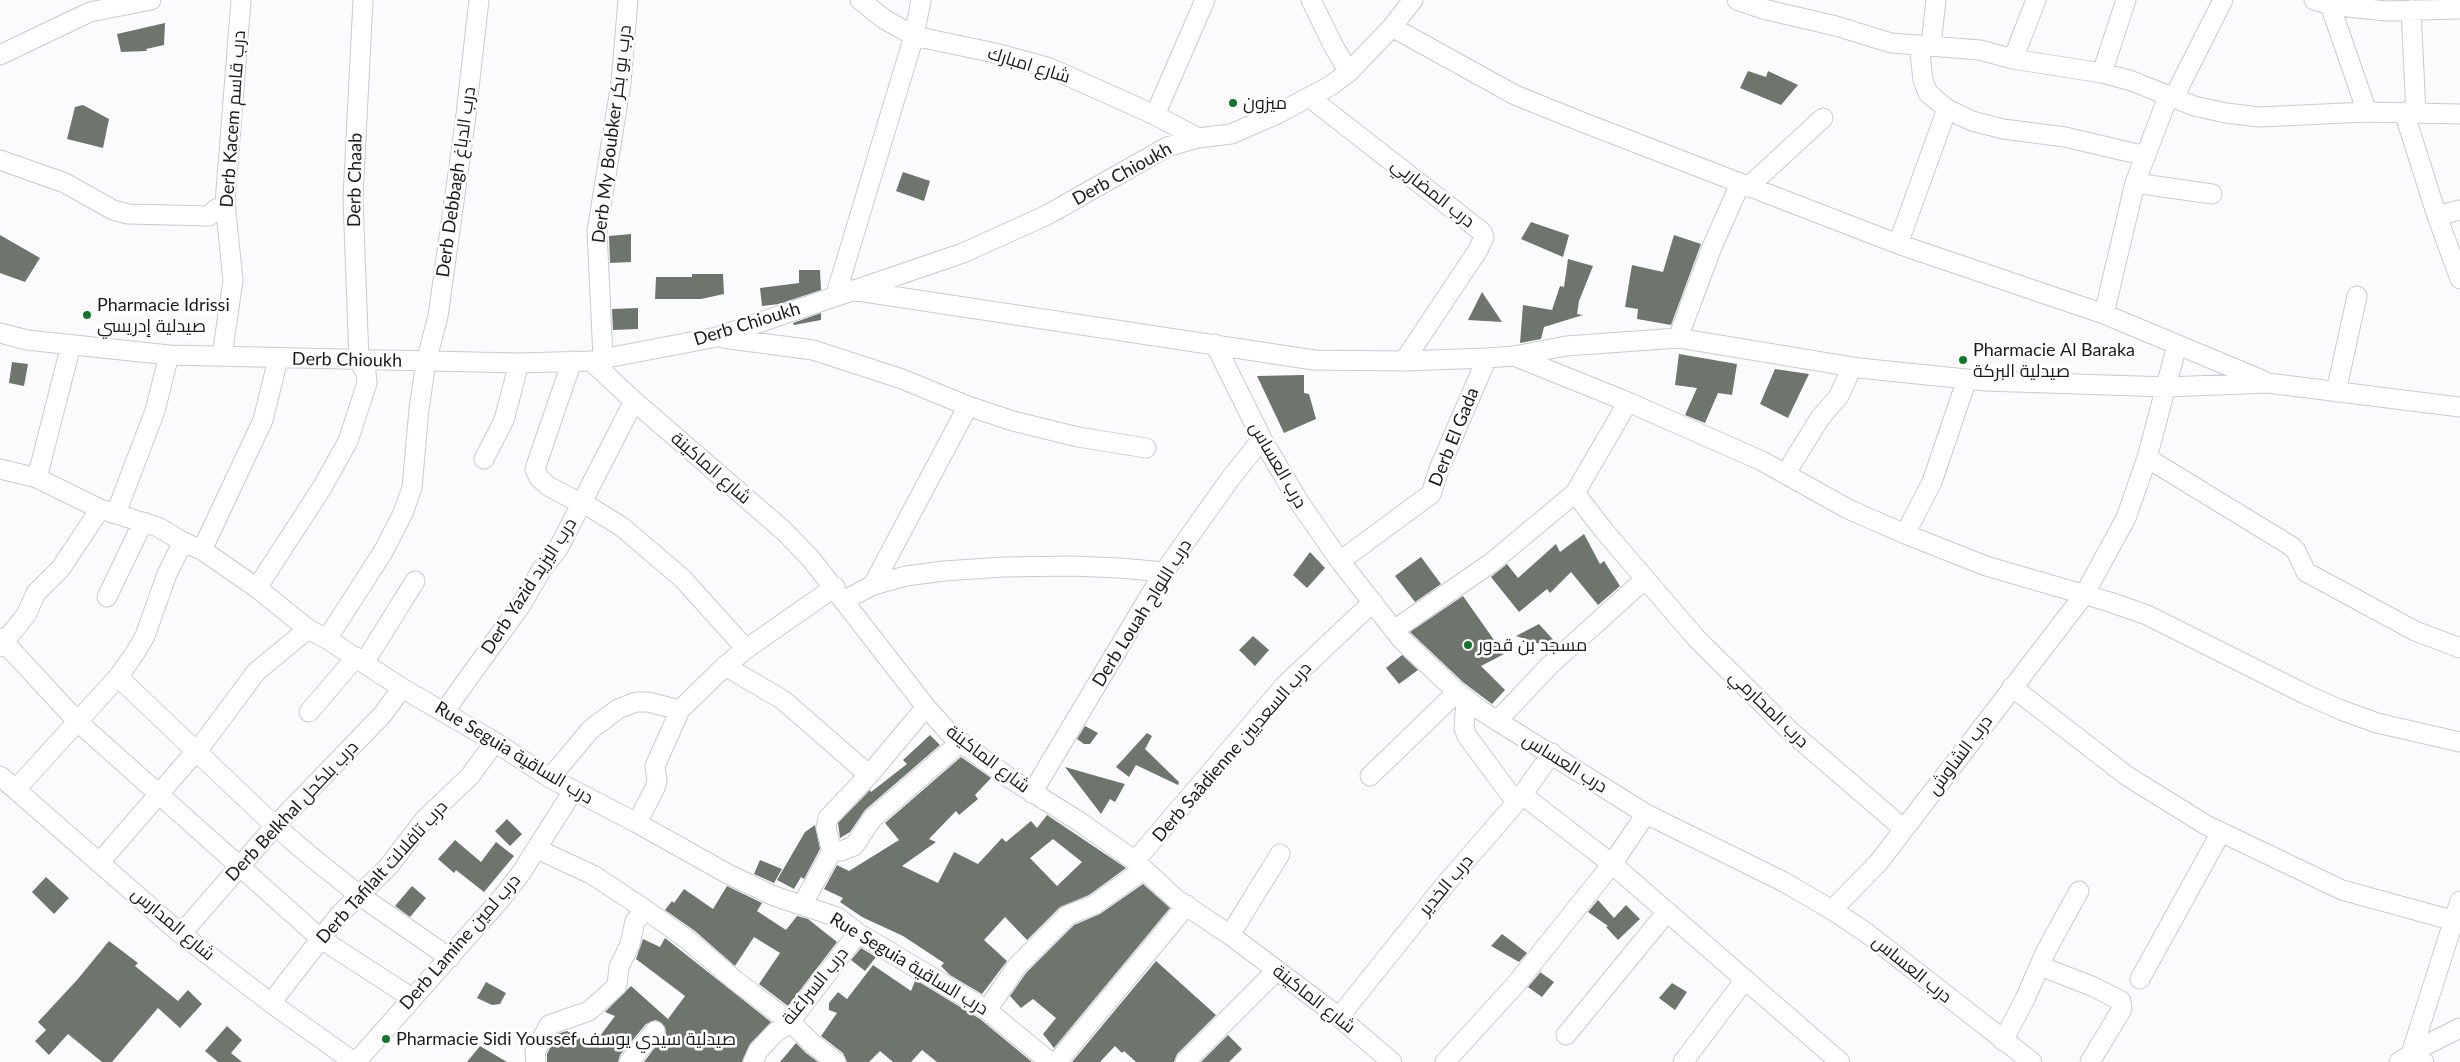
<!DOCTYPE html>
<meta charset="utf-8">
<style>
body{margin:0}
canvas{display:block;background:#fbfbfd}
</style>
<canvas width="2460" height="1062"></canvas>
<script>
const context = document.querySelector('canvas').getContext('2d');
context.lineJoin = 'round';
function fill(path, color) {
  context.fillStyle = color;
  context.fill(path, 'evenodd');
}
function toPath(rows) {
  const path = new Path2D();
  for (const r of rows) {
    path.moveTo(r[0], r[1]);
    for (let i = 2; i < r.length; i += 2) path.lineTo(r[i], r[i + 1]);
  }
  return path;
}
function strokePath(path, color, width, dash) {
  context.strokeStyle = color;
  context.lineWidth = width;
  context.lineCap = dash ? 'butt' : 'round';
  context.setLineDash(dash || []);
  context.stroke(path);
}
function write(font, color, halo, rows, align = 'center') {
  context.font = font + ' Lato,Cairo,sans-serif';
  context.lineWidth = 5;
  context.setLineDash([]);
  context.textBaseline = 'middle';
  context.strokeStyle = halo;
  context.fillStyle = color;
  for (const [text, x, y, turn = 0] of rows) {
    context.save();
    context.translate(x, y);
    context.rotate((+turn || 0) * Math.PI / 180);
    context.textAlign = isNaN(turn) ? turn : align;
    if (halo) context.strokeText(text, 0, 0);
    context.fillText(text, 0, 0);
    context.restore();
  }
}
const building = toPath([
 [165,23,164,45,146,49,147,51,121,52,117,34],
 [1748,71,1766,77,1768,71,1798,85,1781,105,1740,88],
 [83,105,109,119,103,148,67,139,75,107],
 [903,172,930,181,924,201,896,191],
 [1531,222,1569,235,1563,257,1521,239],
 [631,234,631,262,610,263,609,236],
 [0,235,40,258,25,282,0,273],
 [1674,235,1701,244,1671,325,1637,319,1638,309,1625,307,1632,265,1663,272],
 [1568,259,1593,266,1579,301,1577,314,1583,315,1544,327,1541,339,1520,343,1523,305,1552,310,1560,286,1564,287],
 [799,270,820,270,821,290,779,304,762,306,760,288,799,283],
 [692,274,723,274,724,294,701,299,655,299,656,277,692,277],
 [1482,292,1502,322,1468,320],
 [638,308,638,329,613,330,612,309],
 [821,313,821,320,794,325,793,323],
 [1679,354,1737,364,1732,395,1718,393,1705,423,1685,415,1697,388,1675,385],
 [12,362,28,364,24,386,9,383],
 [1775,369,1809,374,1788,418,1760,404],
 [1304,375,1304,393,1309,394,1316,419,1284,433,1257,376],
 [1584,534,1600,564,1604,561,1620,586,1598,605,1571,572,1550,593,1547,589,1519,612,1491,577,1507,564,1518,578,1556,544,1560,552],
 [1310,552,1325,568,1307,588,1293,575],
 [1421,557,1441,584,1415,602,1395,576],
 [1463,596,1504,654,1481,666,1505,690,1492,704,1464,683,1410,632],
 [1539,624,1557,644,1552,648,1516,636],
 [1253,636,1269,650,1255,666,1239,650],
 [1402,655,1418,670,1399,684,1386,668],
 [1085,726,1098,733,1090,744,1084,744,1077,739],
 [1147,733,1152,736,1145,749,1179,782,1178,785,1136,765,1129,777,1116,767],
 [930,735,940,745,865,810,850,832,840,838,838,823,870,790,871,792,907,764,903,760],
 [961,757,991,778,975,795,978,799,959,815,956,811,929,839,936,842,902,866,938,883,954,852,978,864,1002,838,1006,842,1031,821,1037,828,1047,815,1126,868,1089,895,1060,907,1027,940,1005,917,984,940,1007,961,982,994,950,975,941,966,944,963,903,936,862,917,840,902,843,898,824,889,837,865,849,871,899,840,885,823],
 [1053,839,1082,862,1057,886,1030,858],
 [1065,767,1107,779,1125,784,1115,802,1110,799,1101,814],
 [507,819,522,834,510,846,495,831],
 [815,825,820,849,804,879,801,877,794,889,777,880,805,832],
 [455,840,481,862,496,842,514,856,484,892,456,870,454,873,438,859],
 [760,860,782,869,774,883,754,874],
 [46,877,69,898,54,914,32,892],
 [1143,884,1170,908,1054,1048,1043,1034,1056,1018,1033,999,1021,1008,1010,996,1026,973,1074,925,1100,914],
 [412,886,426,898,410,917,395,906],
 [727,886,762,903,757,911,786,930,797,916,808,919,837,942,788,1006,759,984,780,953,754,937,735,966,695,931,665,910,672,901,674,903,684,889,713,909],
 [1598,900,1614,918,1626,905,1640,919,1618,940,1606,927,1608,926,1588,912],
 [1502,934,1527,953,1519,962,1491,946],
 [665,938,771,1022,750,1044,742,1062,644,1062,666,1033,665,1027,656,1020,646,1024,620,1055,618,1062,547,1062,547,1054,557,1034,567,1031,588,1043,590,1041,594,1044,615,1016,605,1012,631,986,668,1019,685,996,636,959,643,939,660,947],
 [109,941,138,963,135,966,178,1001,188,990,202,1004,180,1028,158,1008,112,1062,102,1062,68,1034,49,1055,35,1041,46,1030,38,1022,77,980],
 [861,948,876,957,865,971,851,960],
 [1156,961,1216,1015,1177,1054,1174,1062,1136,1062,1124,1051,1122,1053,1115,1046,1100,1062,1072,1062],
 [873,965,911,991,915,981,919,982,980,1019,1032,1062,937,1062,922,1050,911,1062,893,1062,880,1051,869,1062,847,1062,843,1053,821,1036,837,1013,829,1010,829,1003,838,992,847,999],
 [1543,969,1540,972,1554,982,1542,997,1528,987],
 [486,982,506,993,500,1004,492,1005,477,998],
 [1672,983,1687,992,1675,1010,1659,998],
 [227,1026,242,1040,231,1053,242,1062,218,1062,205,1051],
 [1228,1035,1242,1049,1229,1062,1201,1062],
 [796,1043,806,1053,818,1062,780,1062],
 [480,1046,507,1062,467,1062]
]);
const minor = toPath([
 [860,0,884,19,914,36,995,53,1050,68,1155,115,1198,138],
 [1311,0,1334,47,1349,72],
 [1737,0,1763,9,1836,26,1891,43,1980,50,2013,59,2102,73,2132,81,2194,106,2226,113,2259,117,2367,112,2460,114],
 [2314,0,2330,5,2386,11,2460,9],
 [2330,5,2367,112],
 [2411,10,2416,113],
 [1392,27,1515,95,1582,122,1898,244,2104,314,2262,380],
 [1919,45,1923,80,1928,93,1947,109,1972,121,2003,129,2065,137,2146,156],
 [1931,45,1936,0],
 [0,55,90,12,151,0],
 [2013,59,2036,0],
 [2102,73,2126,0],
 [1309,97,1482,232,1484,237,1478,250,1404,361],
 [2173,99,2223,0],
 [2404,112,2437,216,2460,279],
 [1155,115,1205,0],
 [0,160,65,183,113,210,128,214,209,216,216,209,226,208],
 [2135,183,2212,194],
 [1748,187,1823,118],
 [2437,216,2460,210],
 [1898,244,1947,109],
 [851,290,1314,360,1404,361,1487,358,1514,356,1566,346,1678,338,1859,368,1986,381,2167,387,2268,383,2460,407],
 [836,294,914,36,921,0],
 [2104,314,2135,183,2168,97],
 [0,333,27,340,169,355,519,363,591,361,717,337,963,253,1047,215,1167,147,1198,138,1231,134,1277,114,1330,86,1349,72,1392,27,1413,0],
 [723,338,813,350,902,379,968,406,1013,421,1078,437,1146,448],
 [1678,338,1712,247,1740,184],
 [1215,344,1262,439,1299,502,1340,561,1401,639,1457,692,1480,710,1646,814,1784,882,1832,910,1864,931,2032,1062],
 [222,356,233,280,225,203,241,0],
 [1514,356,1628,402,1762,461,1848,509,1905,534,1986,566,2110,602,2147,615,2307,695,2341,710,2377,723,2460,742],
 [603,358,597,231,621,83,628,0],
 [572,361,535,469,539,478,548,486,582,504],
 [591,361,634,401,784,531,811,559,926,707,953,737,1011,779,1080,822,1135,861,1176,899,1230,935,1339,1017,1392,1062],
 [2336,392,2357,296],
 [2147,458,2291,546,2296,551,2306,572,2415,631,2460,648],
 [484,459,504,420,519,363],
 [0,469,37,478,100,509,158,527,183,542,202,550,257,588,308,629,327,639,402,688,495,742,550,778,637,823,728,874,774,896,837,917,858,933,987,1010,1050,1062],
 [1786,473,1820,418,1839,396,1852,367],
 [37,478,71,345],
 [1575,493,1605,532,1696,638,1790,731,1904,829],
 [582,502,622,527,682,578,746,649],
 [116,513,155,411,169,355],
 [1905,534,1932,482,1967,379],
 [202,550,263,420,278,359],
 [1340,561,1431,494,1439,469,1487,358],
 [873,585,968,406],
 [257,588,323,486,348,441,367,383,366,373,359,361,353,198,363,0],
 [107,597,143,522],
 [845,600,873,585,906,576,944,571,1004,567,1072,566,1120,568,1164,572],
 [1394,630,1491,563,1575,493,1628,402],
 [0,638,78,722,321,939,412,998],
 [327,639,383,552,403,513,412,488,419,409,426,362,438,316,465,123,479,0],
 [0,647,26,615,36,593,61,568,100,509],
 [364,663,415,581],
 [725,666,783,700,869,775],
 [118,677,275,826,314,859,359,895,450,958],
 [2012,687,2127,776,2206,825,2342,890,2455,921],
 [1466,700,1464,728,1467,736,1510,794,1529,800,1612,864,1840,1062],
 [309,712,356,657],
 [444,712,521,605,542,569,558,549,634,401],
 [1497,721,1550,665,1644,580],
 [0,776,181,934,271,1003,354,1062],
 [1370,776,1457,692],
 [550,778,591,729,618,709,636,702,648,702,680,710,725,666,746,649,835,587],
 [16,789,118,677,135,653,145,636,167,574,183,542],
 [1032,793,1164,572,1230,479,1262,439],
 [637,823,655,788,657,781,655,766,680,710],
 [537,849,593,875,646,910,688,940,736,981,790,1022,814,1045,836,1062],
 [832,851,841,851,854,846,872,819,961,742],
 [1135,861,1285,685,1373,602],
 [100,862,204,742,256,672,308,629],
 [802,905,832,851,826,828,828,818,869,775,926,707],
 [1832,910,1878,863,2084,595,2126,518,2147,458,2177,345],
 [181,934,275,826,383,714,402,688],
 [1230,935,1280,854],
 [2040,966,2094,987,2121,1001,2122,1009,2090,1062],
 [2140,979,2221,832],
 [271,1003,340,914,388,867,425,819,470,776,495,742],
 [987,1010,1017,966,1068,915,1094,905,1143,870],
 [1339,1017,1444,886,1520,798,1552,753],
 [1566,1035,1667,912],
 [2003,1041,2025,999,2046,951,2079,891],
 [356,1062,500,900,521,873,573,791],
 [536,1062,535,1052,549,1025,589,1011,617,986,619,967,630,944,635,921,646,910],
 [629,1062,655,1031],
 [753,1062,758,1051,775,1033,790,1022,858,933],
 [1057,1062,1187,905],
 [1185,1062,1277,970],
 [1445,1062,1516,984,1612,864,1646,814],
 [1683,1062,1744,981],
 [2399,1062,2424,1046,2460,1028],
 [2424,1062,2411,1054,2460,901]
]);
const markers = [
 [1233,103,5,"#11782b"],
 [87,315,5,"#11782b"],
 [1963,360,5,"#11782b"],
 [1468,645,5,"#11782b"],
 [386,1039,5,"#11782b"]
];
const streetNames = [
 ["شارع امبارك",1029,65,17],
 ["Derb Kacem درب قاسم",233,119,-86],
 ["Derb My Boubker درب بو بكر",612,134,-83],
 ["Derb Chioukh",1122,174,-29],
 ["Derb Chaab",355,180,-89],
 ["Derb Debbagh درب الدباغ",456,182,-82],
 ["درب المضاربي",1433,193,38],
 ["Derb Chioukh",747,324,-17],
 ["Derb Chioukh",347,360,1],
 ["Derb El Gada",1454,437,-68],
 ["درب العساس",1278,465,60],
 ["شارع الماكينة",711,468,41],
 ["Derb Yazid درب اليزيد",529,586,-57],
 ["Derb Louah درب اللواح",1142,613,-58],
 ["درب المحارمي",1769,709,44],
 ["Derb Saâdienne درب السعديين",1232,752,-49],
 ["Rue Seguia درب الساقية",514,753,31],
 ["درب الشاوش",1960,755,-53],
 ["شارع الماكينة",988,759,37],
 ["درب العساس",1565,763,32],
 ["Derb Belkhal درب بلكحل",292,811,-47],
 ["Derb Tafilalt درب تافلالت",382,872,-48],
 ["درب الخدير",1446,885,-50],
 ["شارع المدارس",173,924,40],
 ["Derb Lamine درب لمين",460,942,-49],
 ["Rue Seguia درب الساقية",909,964,31],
 ["درب العساس",1912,969,39],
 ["درب السراغنة",815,986,-51],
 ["شارع الماكينة",1314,999,38]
];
const poiNames = [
 ["ميزون",1243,103],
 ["Pharmacie Idrissi",97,305],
 ["صيدلية إدريسي",97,326],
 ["Pharmacie Al Baraka",1973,350],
 ["صيدلية البركة",1973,371],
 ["مسجد بن قدور",1478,645],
 ["Pharmacie Sidi Youssef صيدلية سيدي يوسف",396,1039]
];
fill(building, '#6d756d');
strokePath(minor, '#cac9d5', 21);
strokePath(minor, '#fff', 19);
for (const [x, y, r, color] of markers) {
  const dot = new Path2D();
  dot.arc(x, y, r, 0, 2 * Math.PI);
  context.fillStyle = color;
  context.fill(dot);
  strokePath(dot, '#fff', 2);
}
write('18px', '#1b1a1e', '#fff', streetNames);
write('18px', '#1b1a1e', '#fff', poiNames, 'left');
</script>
